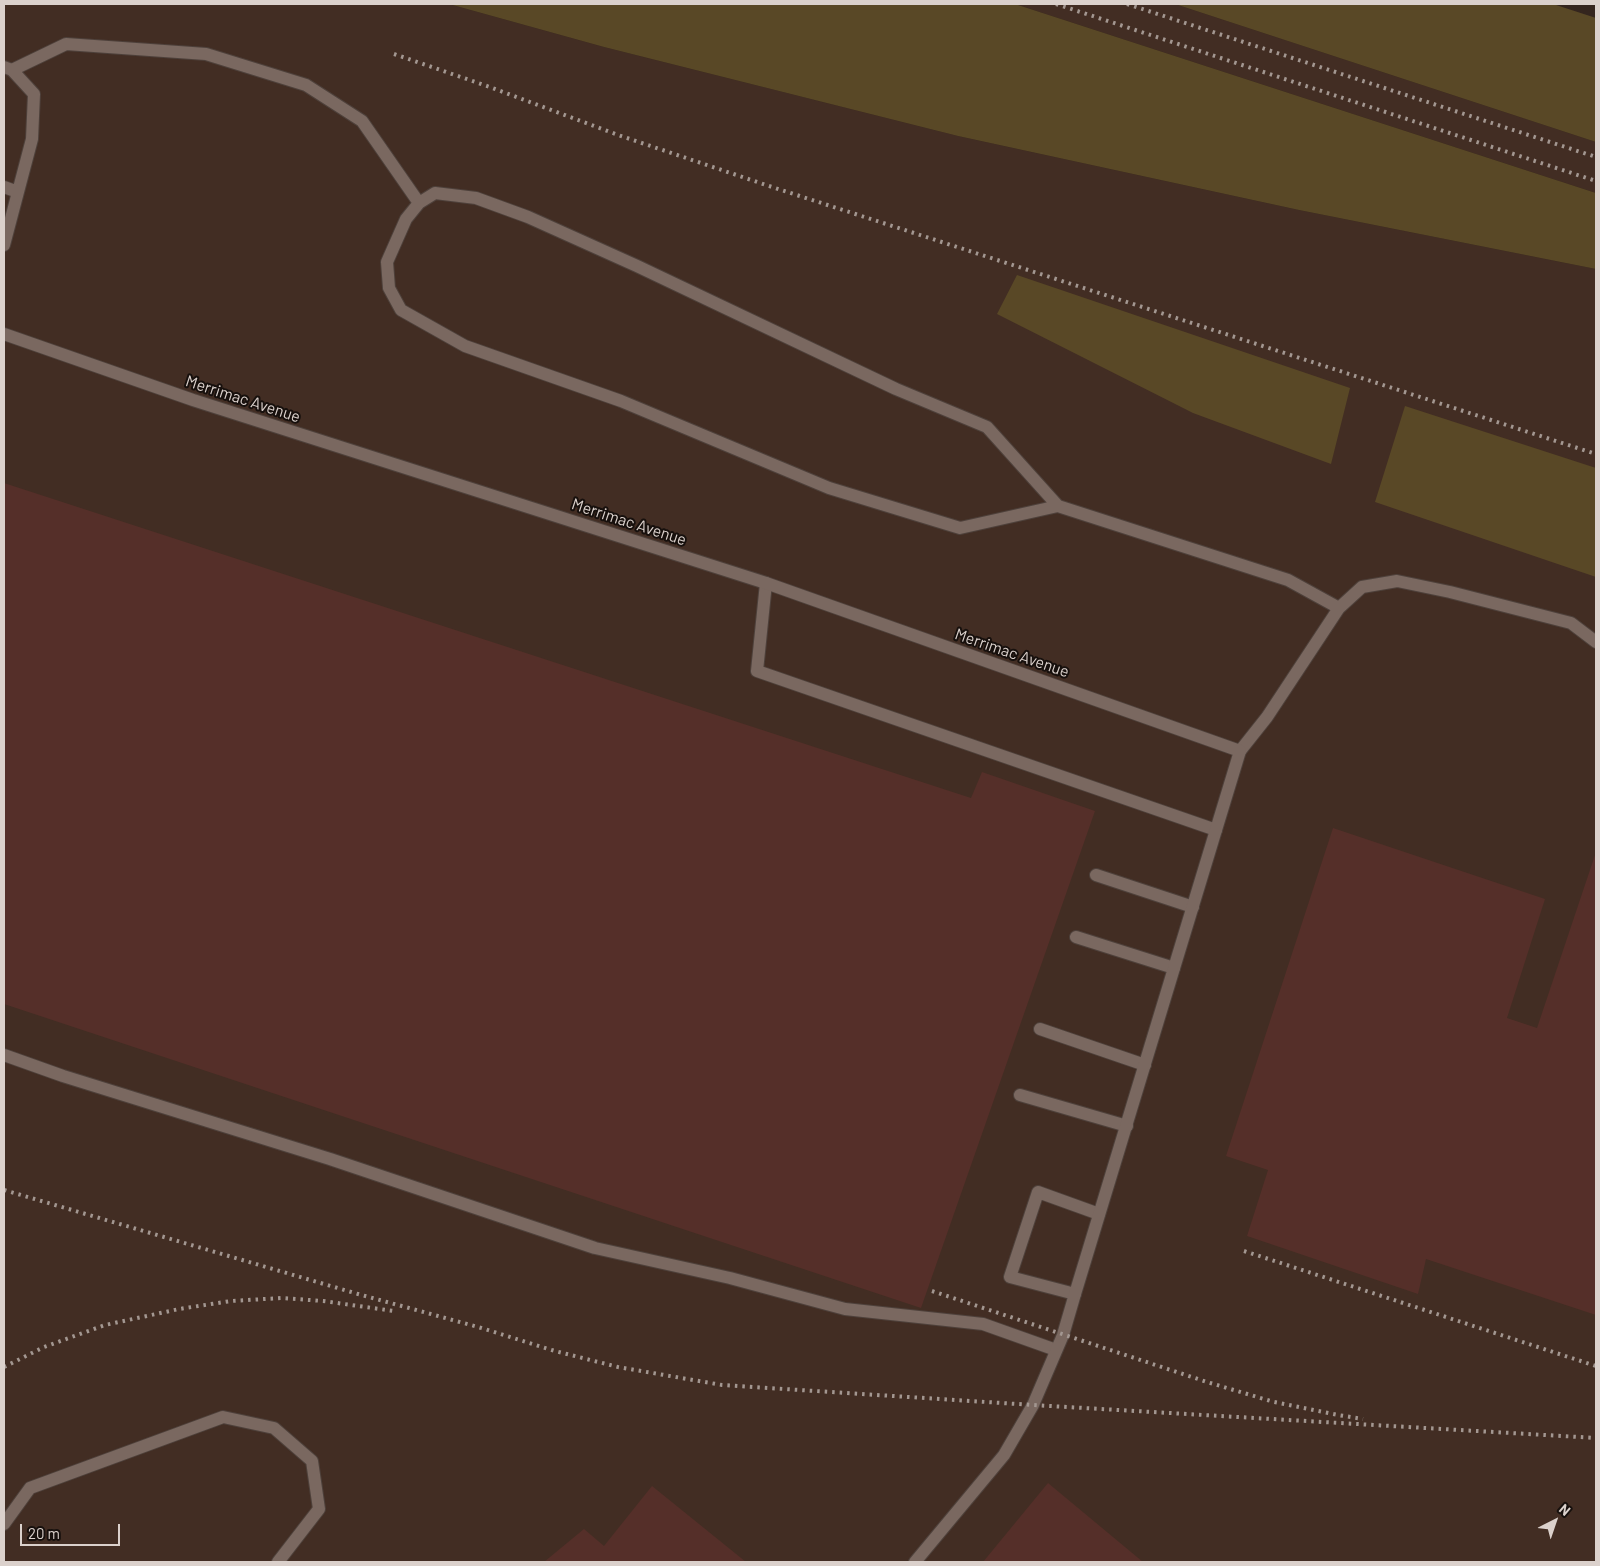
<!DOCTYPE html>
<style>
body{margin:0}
#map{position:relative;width:1600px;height:1566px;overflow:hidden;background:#34251e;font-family:Barlow,sans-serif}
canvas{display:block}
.frame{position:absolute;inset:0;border:5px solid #dbd1cc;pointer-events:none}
.north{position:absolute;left:1530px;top:1496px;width:50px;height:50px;-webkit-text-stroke:4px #17100d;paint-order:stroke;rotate:41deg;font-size:14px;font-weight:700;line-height:20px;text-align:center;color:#dbd1cc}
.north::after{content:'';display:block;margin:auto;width:18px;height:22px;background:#dbd1cc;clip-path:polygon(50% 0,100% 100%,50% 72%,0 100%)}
.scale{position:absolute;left:20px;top:1524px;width:100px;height:22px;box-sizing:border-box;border:2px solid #dbd1cc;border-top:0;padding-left:6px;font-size:15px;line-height:18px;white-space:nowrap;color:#dbd1cc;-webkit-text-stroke:4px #17100d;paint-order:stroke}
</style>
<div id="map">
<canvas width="1600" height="1566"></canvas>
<div class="frame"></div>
<div class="north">N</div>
<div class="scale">20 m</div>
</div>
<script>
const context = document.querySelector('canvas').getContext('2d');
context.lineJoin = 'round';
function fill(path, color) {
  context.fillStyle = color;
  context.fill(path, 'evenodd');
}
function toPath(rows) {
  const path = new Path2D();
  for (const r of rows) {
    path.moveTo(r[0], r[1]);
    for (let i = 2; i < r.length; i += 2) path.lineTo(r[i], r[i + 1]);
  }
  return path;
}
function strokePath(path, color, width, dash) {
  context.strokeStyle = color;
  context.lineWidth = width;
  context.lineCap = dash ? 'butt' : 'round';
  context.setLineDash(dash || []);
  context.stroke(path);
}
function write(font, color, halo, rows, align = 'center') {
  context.font = font + ' Barlow,sans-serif';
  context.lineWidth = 4;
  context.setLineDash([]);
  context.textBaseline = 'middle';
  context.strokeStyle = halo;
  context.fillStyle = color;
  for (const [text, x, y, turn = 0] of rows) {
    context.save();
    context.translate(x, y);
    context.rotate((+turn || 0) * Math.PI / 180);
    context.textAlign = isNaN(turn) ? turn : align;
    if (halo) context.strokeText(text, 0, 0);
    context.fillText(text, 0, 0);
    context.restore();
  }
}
const built = toPath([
 [4,4,449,4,604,47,958,136,1299,210,1596,269,1596,1562,4,1562],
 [1015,4,1175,4,1596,142,1596,193]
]);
const green = toPath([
 [449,4,1015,4,1596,193,1596,269,1299,210,958,136,604,47],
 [1175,4,1553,4,1596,18,1596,142],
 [1017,275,1350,388,1331,464,1193,413,997,314],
 [1405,406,1596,468,1596,577,1375,502]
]);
const building = toPath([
 [4,483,971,798,982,772,1095,811,921,1308,4,1004],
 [1333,828,1545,899,1507,1018,1537,1028,1596,852,1596,1315,1426,1259,1418,1294,1247,1236,1268,1170,1226,1156],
 [1048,1483,1143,1562,983,1562],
 [652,1486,746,1562,544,1562,584,1529,604,1546]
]);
const lane = toPath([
 [4,67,12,70,34,94,32,139,4,245],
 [12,70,66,44,206,54,306,85,362,121,419,203],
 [4,187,18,192],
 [1058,506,960,528,829,488,621,401,465,346,401,310,389,288,387,262,406,219,419,203,435,193,476,198,528,217,637,266,896,389,987,427,1058,506,1288,580,1339,608],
 [766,583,757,671,1216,830],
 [1240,751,1267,717,1339,608,1362,587,1397,581,1450,592,1571,623,1596,642],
 [1096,875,1193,907],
 [1076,937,1174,968],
 [1040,1029,1145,1065],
 [4,1055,63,1076,330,1159,595,1248,730,1278,845,1309,983,1324,1056,1350],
 [1020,1095,1127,1126],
 [1075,1294,1010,1277,1038,1192,1099,1214],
 [4,1524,30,1488,223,1417,274,1428,312,1461,319,1509,278,1562]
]);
const street = toPath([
 [4,334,193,400,766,583,1240,751,1075,1294,1063,1335,1033,1405,1004,1455,915,1562]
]);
const rail = toPath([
 [1056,4,1596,181],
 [1127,4,1596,157],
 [394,54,487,86,621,136,772,187,1596,454],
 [4,1190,358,1294,478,1327,555,1351,618,1367,722,1385,1033,1405,1596,1438],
 [1244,1251,1596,1366],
 [932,1291,1207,1382,1274,1402,1338,1415,1363,1419],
 [4,1367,44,1347,105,1325,179,1309,231,1301,282,1298,323,1301,394,1311]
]);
const streetNames = [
 ["Merrimac Avenue",243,399,18],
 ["Merrimac Avenue",629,522,18],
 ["Merrimac Avenue",1012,653,19]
];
fill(built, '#422d23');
fill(green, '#594826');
fill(building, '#552f29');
strokePath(lane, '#4e413b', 14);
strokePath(street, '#4e413b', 14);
strokePath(lane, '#7a6860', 12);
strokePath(street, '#7a6860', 12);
strokePath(rail, '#a39791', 4, [2.5, 5]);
write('16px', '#dbd1cc', '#17100d', streetNames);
</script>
